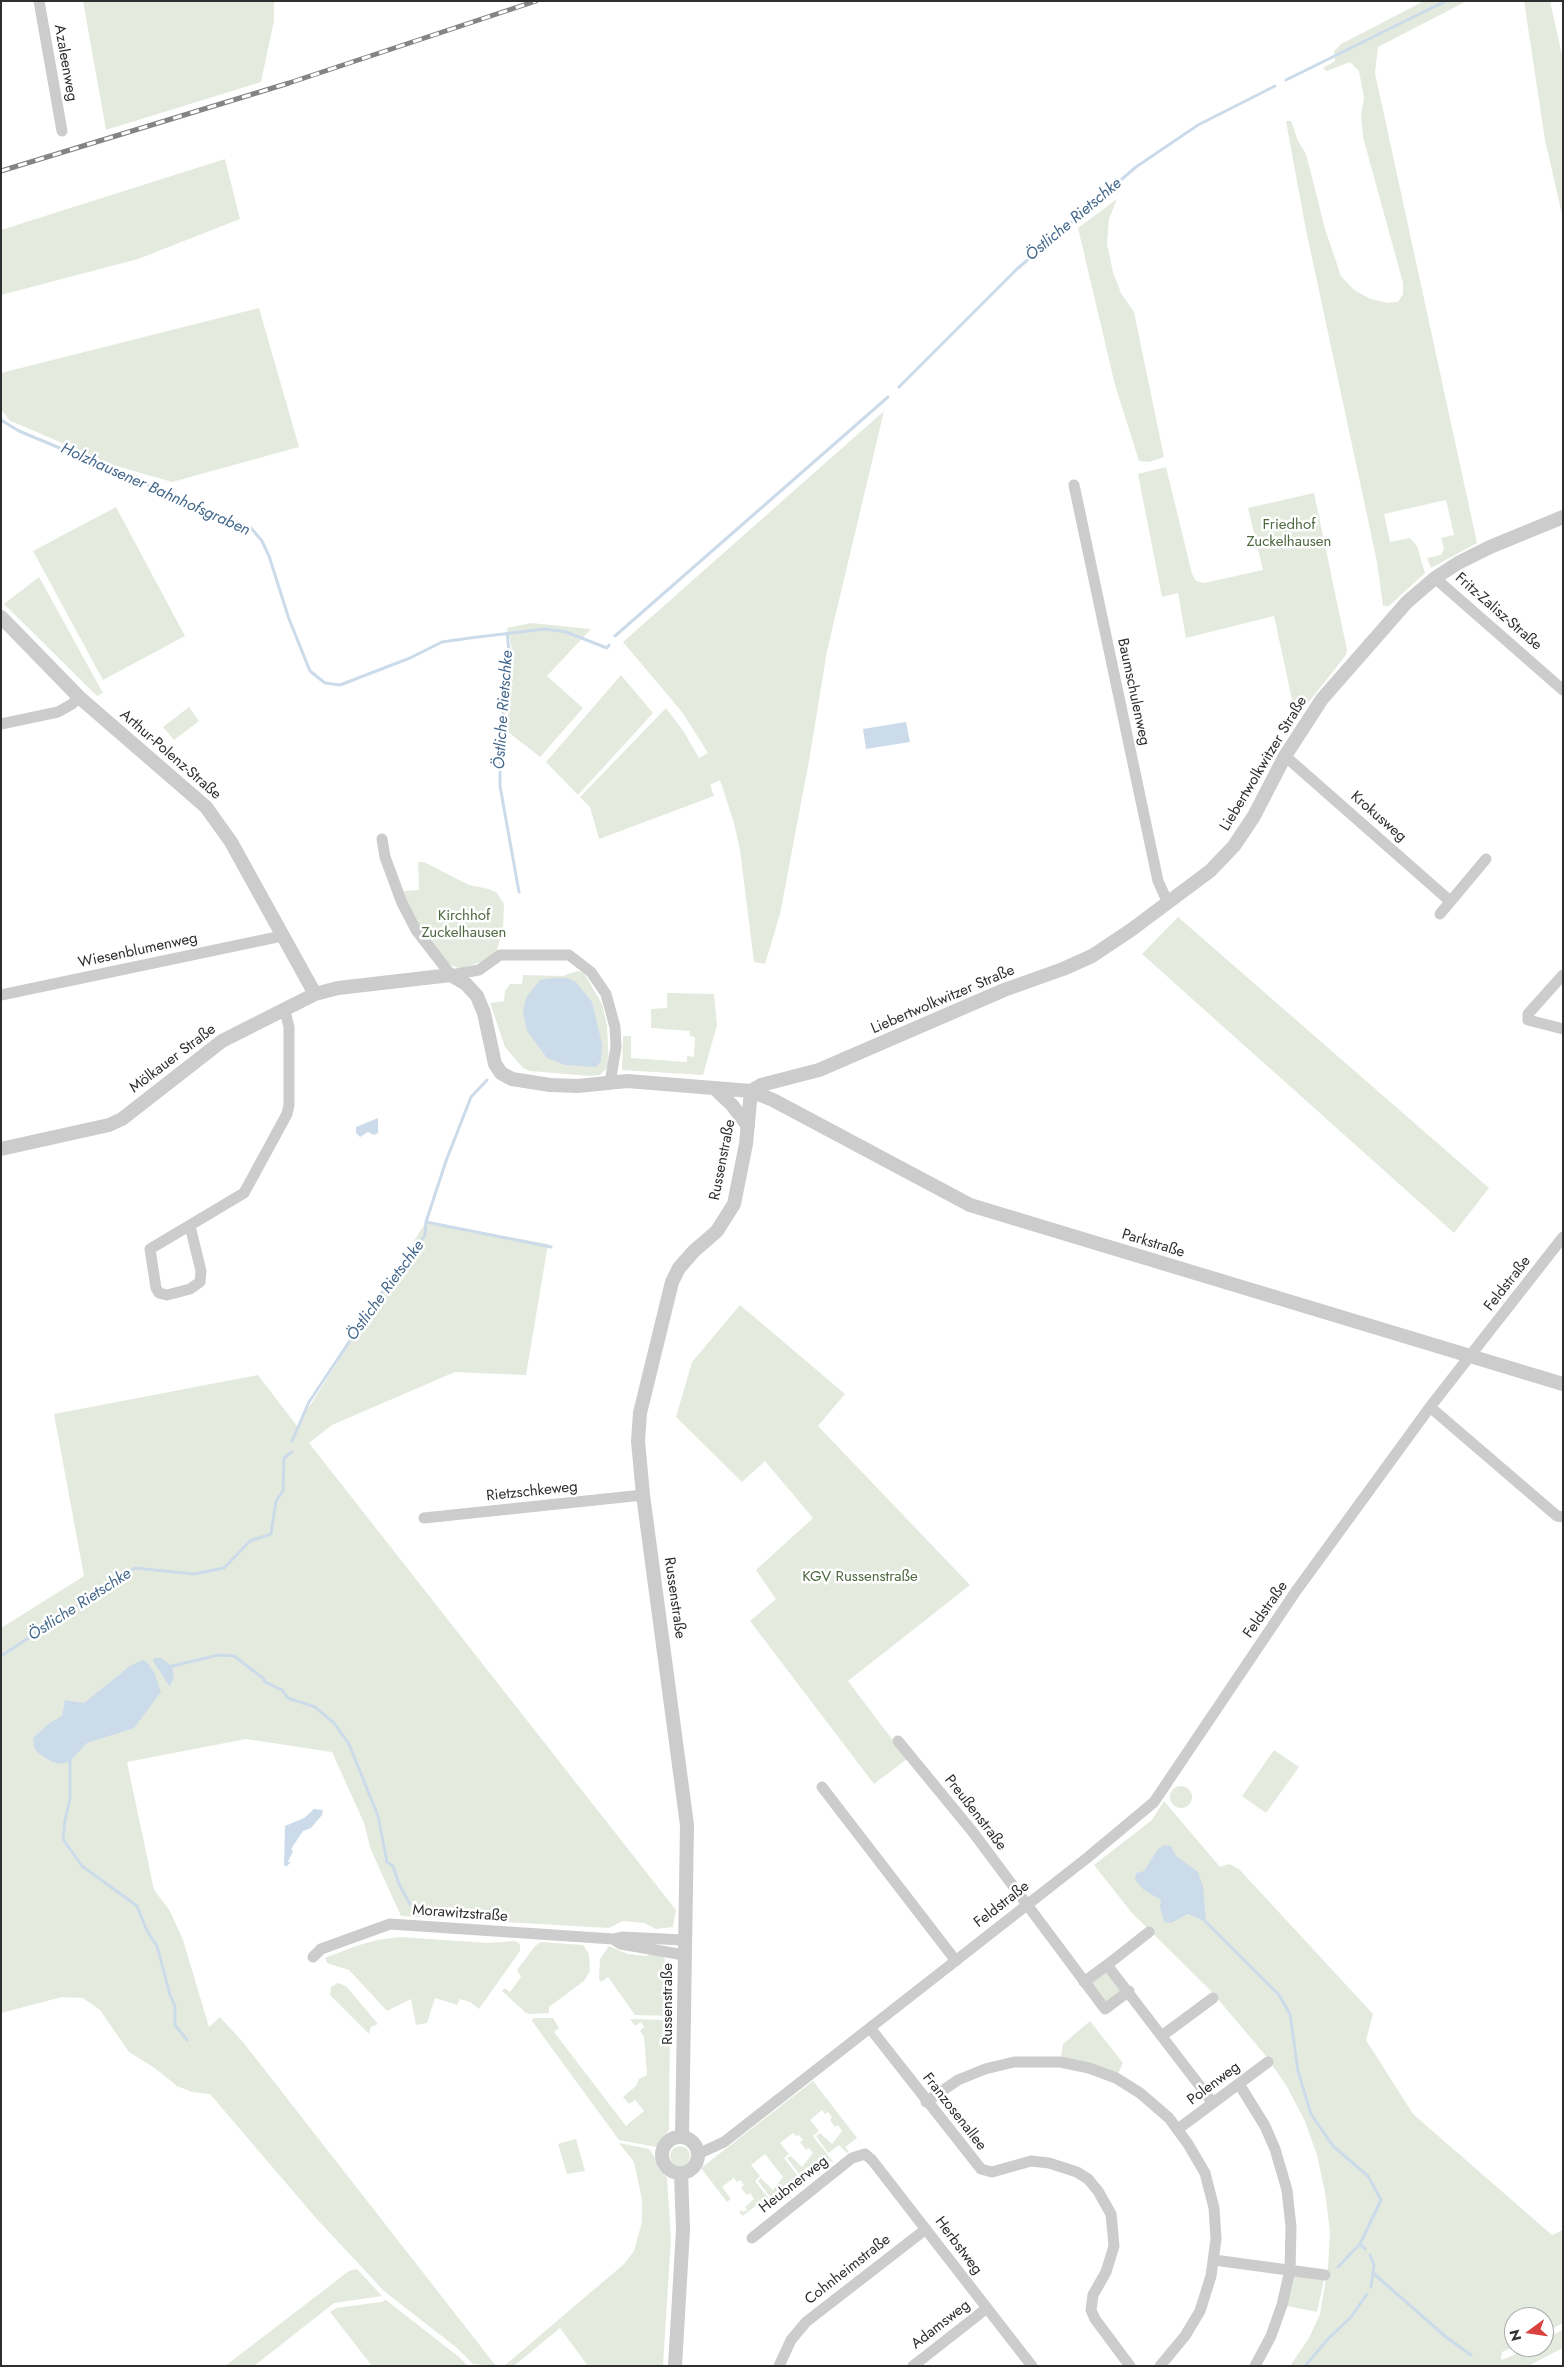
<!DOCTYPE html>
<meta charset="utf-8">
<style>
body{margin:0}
#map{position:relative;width:1564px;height:2367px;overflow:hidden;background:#fff;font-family:Jost,sans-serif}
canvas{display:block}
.frame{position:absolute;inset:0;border:2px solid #2f2f2f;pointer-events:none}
.north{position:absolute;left:1504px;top:2307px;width:50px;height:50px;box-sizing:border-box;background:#fff;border:1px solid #acacac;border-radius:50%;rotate:256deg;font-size:14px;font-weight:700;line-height:20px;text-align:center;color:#2f2f2f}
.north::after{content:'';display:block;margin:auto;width:18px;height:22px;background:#d9433f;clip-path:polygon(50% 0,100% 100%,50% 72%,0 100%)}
</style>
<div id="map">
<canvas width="1564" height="2367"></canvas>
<div class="frame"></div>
<div class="north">N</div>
</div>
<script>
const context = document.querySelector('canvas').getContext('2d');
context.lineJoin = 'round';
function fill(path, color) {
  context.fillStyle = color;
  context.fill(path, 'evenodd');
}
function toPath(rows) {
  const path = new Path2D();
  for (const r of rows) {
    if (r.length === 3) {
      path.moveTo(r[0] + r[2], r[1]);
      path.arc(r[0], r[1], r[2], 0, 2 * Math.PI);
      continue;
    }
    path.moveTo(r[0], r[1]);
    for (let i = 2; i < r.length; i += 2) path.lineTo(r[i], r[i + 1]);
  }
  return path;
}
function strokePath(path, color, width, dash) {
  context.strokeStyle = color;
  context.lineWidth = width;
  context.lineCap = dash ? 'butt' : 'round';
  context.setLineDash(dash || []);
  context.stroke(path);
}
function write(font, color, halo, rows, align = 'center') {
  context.font = font + ' Jost,sans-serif';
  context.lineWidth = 5;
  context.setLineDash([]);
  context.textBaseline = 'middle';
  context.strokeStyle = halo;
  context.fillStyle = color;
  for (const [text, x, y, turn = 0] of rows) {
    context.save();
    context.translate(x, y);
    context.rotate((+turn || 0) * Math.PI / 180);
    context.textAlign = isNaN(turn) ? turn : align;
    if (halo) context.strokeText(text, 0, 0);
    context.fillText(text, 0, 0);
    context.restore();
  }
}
const green = toPath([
 [83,1,274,1,274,21,261,82,106,130],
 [1424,1,1467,1,1378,47,1375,73,1477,543,1431,568,1427,558,1441,555,1444,549,1441,538,1454,535,1446,500,1384,514,1390,542,1410,538,1417,546,1425,573,1389,606,1383,606,1377,562,1305,225,1286,121,1291,121,1298,141,1306,154,1325,229,1341,276,1354,290,1371,299,1388,303,1398,302,1403,294,1403,283,1363,137,1361,116,1364,98,1359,71,1350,62,1327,71,1323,68,1335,61,1334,51,1341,44],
 [1524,1,1550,1,1563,60,1563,219,1545,140],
 [225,159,240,219,138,259,1,295,1,230],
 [1117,199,1109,219,1107,244,1113,272,1121,293,1134,312,1164,457,1149,462,1139,461,1115,385,1078,228],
 [259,308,299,447,172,482,113,465,18,424,10,421,1,409,1,373],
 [884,411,827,651,809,761,780,914,765,964,754,962,740,850,734,823,720,780,710,785,714,796,599,839,590,807,580,797,666,708,684,732,699,758,708,753,682,712,623,642],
 [1166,467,1192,574,1196,581,1204,583,1263,570,1248,508,1314,493,1347,650,1346,655,1296,718,1274,616,1186,638,1178,593,1162,597,1138,474],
 [116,507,185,636,103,680,33,551],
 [39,577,103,693,97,696,4,604],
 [531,623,591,629,547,676,583,708,540,757,507,731,512,649,507,628],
 [621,675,653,713,578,795,546,762],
 [189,707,199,721,174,740,163,727],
 [418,862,424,862,469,885,489,889,497,893,504,904,503,929,496,953,489,959,461,969,443,962,425,937,402,897,404,891,419,890],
 [1178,917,1489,1188,1454,1233,1142,954],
 [577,971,584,973,602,1004,607,1025,609,1066,600,1075,590,1076,530,1071,523,1068,505,1047,490,1003,504,1001,505,991,510,984,522,984,523,975,563,976],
 [667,993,714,994,717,1025,703,1075,622,1070,623,1036,631,1036,631,1058,687,1062,687,1056,694,1057,695,1037,690,1036,690,1031,651,1028,651,1009,667,1008],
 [426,1222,548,1244,526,1375,455,1372,332,1425,309,1443,676,1910,673,1927,656,1929,644,1923,623,1921,609,1928,401,1916,371,1850,364,1823,332,1752,246,1739,127,1762,154,1890,170,1911,183,1940,209,2027,220,2017,243,2042,496,2366,473,2364,457,2348,384,2291,315,2217,210,2094,192,2092,177,2086,156,2069,129,2052,100,2010,83,1998,62,1997,1,2013,1,1628,84,1576,54,1414,258,1375,297,1426],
 [740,1305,845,1394,818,1426,970,1585,848,1681,907,1759,874,1784,750,1621,776,1599,756,1570,813,1518,765,1461,742,1482,676,1417,692,1362],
 [1274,1750,1299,1767,1266,1813,1242,1796],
 [1181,1797,11],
 [1164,1801,1220,1867,1229,1864,1239,1869,1373,2014,1366,2040,1413,2114,1552,2235,1563,2230,1563,2323,1544,2333,1544,2317,1514,2317,1514,2347,1502,2352,1501,2360,1524,2351,1523,2349,1528,2347,1544,2347,1544,2339,1563,2330,1563,2348,1528,2366,1290,2366,1309,2338,1320,2314,1328,2267,1330,2232,1325,2192,1317,2155,1304,2119,1287,2087,1266,2056,1211,1991,1132,1913,1094,1865,1152,1820],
 [400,1937,488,1943,515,1941,520,1944,520,1951,479,2009,470,2002,460,1999,457,2005,435,1998,427,2023,416,2025,411,1999,387,2011,349,1970,327,1963,325,1958,356,1946,377,1940],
 [541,1942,583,1945,589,1954,590,1971,584,1981,549,2007,549,2013,530,2014,526,2013,502,1991,504,1988,510,1992,521,1977,517,1970,535,1946],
 [609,1946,628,1954,646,1956,652,1954,664,1957,670,1976,670,2016,635,2015,608,1977,601,1982,599,1979,600,1959],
 [1107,1965,1129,1991,1105,2009,1084,1982],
 [338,1983,346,1986,378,2024,371,2027,369,2034,330,1995,331,1987],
 [533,2018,553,2018,559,2028,554,2032,626,2126,644,2111,635,2100,629,2104,623,2097,636,2086,639,2079,647,2075,644,2037,640,2031,644,2027,641,2022,635,2026,630,2019,670,2020,669,2130,656,2147,619,2140,532,2021],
 [1090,2021,1123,2063,1116,2078,1060,2062,1063,2044],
 [813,2081,861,2143,862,2143,857,2138,845,2147,849,2152,847,2153,839,2145,828,2153,816,2136,820,2133,832,2144,842,2131,838,2125,835,2127,830,2120,832,2117,828,2112,825,2114,822,2110,810,2120,819,2131,813,2136,834,2163,828,2160,817,2169,820,2173,819,2175,811,2167,800,2175,787,2158,791,2156,802,2167,813,2153,809,2148,806,2150,800,2142,803,2140,799,2135,796,2136,793,2133,780,2143,789,2154,784,2158,805,2185,803,2187,799,2182,788,2191,791,2196,789,2197,782,2189,771,2198,758,2181,761,2178,773,2190,783,2177,765,2154,751,2165,760,2176,755,2181,776,2208,765,2198,743,2216,739,2212,741,2210,743,2212,747,2210,745,2207,754,2199,750,2193,747,2195,741,2188,744,2185,740,2180,737,2182,734,2178,722,2187,731,2199,727,2202,701,2168],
 [576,2139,585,2171,567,2174,558,2144],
 [619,2143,649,2149,654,2156,658,2168,667,2178,671,2238,663,2366,588,2366,560,2328,514,2366,504,2366,624,2264,634,2251,642,2222,642,2200,634,2162],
 [680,2156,10],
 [357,2269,382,2296,334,2303,254,2366,225,2366,349,2271],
 [1290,2270,1325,2275,1317,2312,1282,2305],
 [386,2300,459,2357,468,2366,372,2366,330,2312,336,2308,381,2302]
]);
const water = toPath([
 [906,722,910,742,866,749,863,729],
 [554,978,567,978,576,982,592,1002,602,1044,601,1061,596,1067,565,1065,547,1058,527,1031,523,1011,526,998,540,980],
 [378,1118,378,1133,374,1135,368,1132,360,1137,356,1133,356,1127],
 [154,1658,161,1658,172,1666,174,1676,170,1687,153,1661],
 [142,1660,146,1661,154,1672,161,1692,134,1728,87,1743,70,1761,62,1764,52,1762,38,1753,34,1747,33,1738,48,1724,62,1716,65,1700,84,1703,130,1666],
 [314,1809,323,1810,322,1815,311,1828,303,1831,291,1849,293,1851,288,1862,291,1862,287,1866,284,1866,285,1826,304,1818],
 [1164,1845,1171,1846,1176,1856,1198,1872,1203,1886,1206,1922,1188,1914,1171,1923,1164,1922,1160,1907,1161,1900,1144,1890,1135,1880,1136,1873,1144,1871,1158,1849]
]);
const stream = toPath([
 [1286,80,1446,1],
 [899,387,1017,269,1136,167,1198,125,1275,86],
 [1,420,19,431,251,528,262,541,269,556,289,619,310,671,325,683,340,685,410,658,442,642,470,638,545,629,566,632,607,648,609,645],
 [507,633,510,659,500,739,500,786,519,892],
 [615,636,888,397],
 [426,1222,551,1247],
 [292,1441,309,1402,395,1273,407,1264,425,1235,426,1222,446,1161,471,1097,487,1080],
 [1,1656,135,1568,194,1574,224,1568,250,1541,271,1534,276,1501,283,1491,284,1458,292,1452],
 [172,1666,219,1655,234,1656,263,1678,265,1682,282,1690,288,1698,315,1707,334,1723,349,1744,378,1816,387,1862,393,1866,399,1884,410,1904],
 [70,1761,70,1799,65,1820,63,1839,82,1866,137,1906,147,1931,157,1946,170,1995,175,2006,175,2025,187,2040],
 [1206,1922,1279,1995,1290,2014,1298,2071,1311,2114,1333,2146,1368,2176,1381,2200,1360,2244,1338,2267],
 [1360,2244,1365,2249],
 [1370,2255,1374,2265,1371,2287],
 [1373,2273,1446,2337,1471,2355],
 [1305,2366,1328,2339,1351,2317,1367,2294]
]);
const minor = toPath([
 [39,1,62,131],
 [1074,485,1158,881,1168,903],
 [1435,578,1563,690],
 [1,724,58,712,72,704,79,697],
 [1285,756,1450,901],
 [382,839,385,857,402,903,416,930,451,975,479,970,500,955,569,955,591,972,606,994,615,1027,616,1047,610,1083],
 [1440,914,1486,859],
 [1563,975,1528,1014,1528,1020,1563,1029],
 [1,995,282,936],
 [190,1226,201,1271,200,1282,190,1289,167,1295,159,1293,156,1288,150,1249,244,1193,287,1114,289,1105,289,1027,285,1011],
 [1430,1407,1557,1516,1563,1517],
 [424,1518,643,1495],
 [898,1741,972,1831,1105,2009,1129,1991],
 [822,1787,956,1961],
 [613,1939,621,1944,684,1955],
 [313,1957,321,1949,390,1924,613,1939,622,1937,684,1940],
 [1107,1965,1149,1932],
 [1084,1982,1107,1965,1213,2103],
 [870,2028,981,2169,992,2172,1031,2161,1049,2163,1077,2172,1088,2179,1098,2191,1111,2214,1114,2246,1106,2272,1093,2295,1091,2310,1095,2319,1130,2366],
 [1163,2035,1213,1998],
 [1239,2084,1265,2126,1275,2149,1287,2190,1291,2227,1290,2270,1282,2305,1271,2336,1255,2366],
 [926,2102,958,2080,985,2069,1014,2062,1060,2062,1089,2068,1116,2078,1140,2093,1169,2118,1188,2144,1205,2173,1214,2208,1216,2239,1211,2276,1200,2311,1185,2336,1160,2366],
 [1178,2129,1268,2062],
 [698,2154,724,2142,1087,1858,1154,1802,1296,1591,1430,1407,1563,1237],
 [752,2238,852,2158,865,2154,872,2160,1032,2366],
 [1214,2260,1325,2275],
 [779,2366,791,2340,806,2322,926,2229],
 [913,2366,987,2308]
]);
const tertiary = toPath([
 [1,617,79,697,206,807,231,842,315,994],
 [714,1088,732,1105,748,1126],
 [751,1091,761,1085,819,1070,1004,990,1063,969,1092,956,1131,930,1210,871,1234,846,1254,816,1285,756,1322,699,1407,602,1435,578,1458,563,1490,547,1563,517],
 [1,1149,109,1125,122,1119,222,1041,315,994,338,988,451,975,466,984,477,996,484,1013,495,1064,501,1073,512,1079,550,1085,578,1086,627,1081,751,1091,773,1100,970,1205,1563,1384],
 [680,2155,18],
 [682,2137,687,1825,643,1495,638,1441,640,1413,672,1282,679,1268,694,1251,717,1231,734,1204,746,1144,751,1091],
 [675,2366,683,2230,681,2173]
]);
const rail = toPath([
 [1,171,289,83,536,1]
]);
const streetNames = [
 ["Azaleenweg",65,63,80],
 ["Fritz-Zalisz-Straße",1498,612,41],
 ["Baumschulenweg",1133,692,78],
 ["Arthur-Polenz-Straße",170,755,41],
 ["Liebertwolkwitzer Straße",1264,764,-59],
 ["Krokusweg",1378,817,41],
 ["Wiesenblumenweg",138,951,-12],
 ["Liebertwolkwitzer Straße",943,1000,-23],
 ["Mölkauer Straße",173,1059,-37],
 ["Russenstraße",723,1160,-79],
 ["Parkstraße",1153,1244,17],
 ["Feldstraße",1508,1284,-52],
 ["Rietzschkeweg",532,1492,-6],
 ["Russenstraße",674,1598,82],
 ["Feldstraße",1266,1610,-55],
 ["Preußenstraße",975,1813,52],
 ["Feldstraße",1002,1905,-38],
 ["Morawitzstraße",460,1914,4],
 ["Russenstraße",668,2004,-90],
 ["Polenweg",1214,2084,-37],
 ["Franzosenallee",954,2112,52],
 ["Heubnerweg",794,2185,-38],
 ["Herbstweg",958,2246,53],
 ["Cohnheimstraße",848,2270,-38],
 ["Adamsweg",941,2325,-38]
];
const parkNames = [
 ["Friedhof",1289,525],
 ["Zuckelhausen",1289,542],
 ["Kirchhof",464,916],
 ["Zuckelhausen",464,933],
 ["KGV Russenstraße",860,1577]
];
const waterNames = [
 ["Östliche Rietschke",1074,220,-40],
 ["Holzhausener Bahnhofsgraben",155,490,24],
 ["Östliche Rietschke",504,710,-86],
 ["Östliche Rietschke",386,1291,-54],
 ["Östliche Rietschke",80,1605,-33]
];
fill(green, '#e4ebde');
fill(water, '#ccdbea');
strokePath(stream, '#ccdbea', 3);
strokePath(minor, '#ccc', 11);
strokePath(tertiary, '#ccc', 14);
strokePath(rail, '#848484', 5);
strokePath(rail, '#fff', 3, [9]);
write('15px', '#2f2f2f', '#fff', streetNames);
write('15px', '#4e6840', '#fff', parkNames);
write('italic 16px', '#43688c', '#fff', waterNames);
</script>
